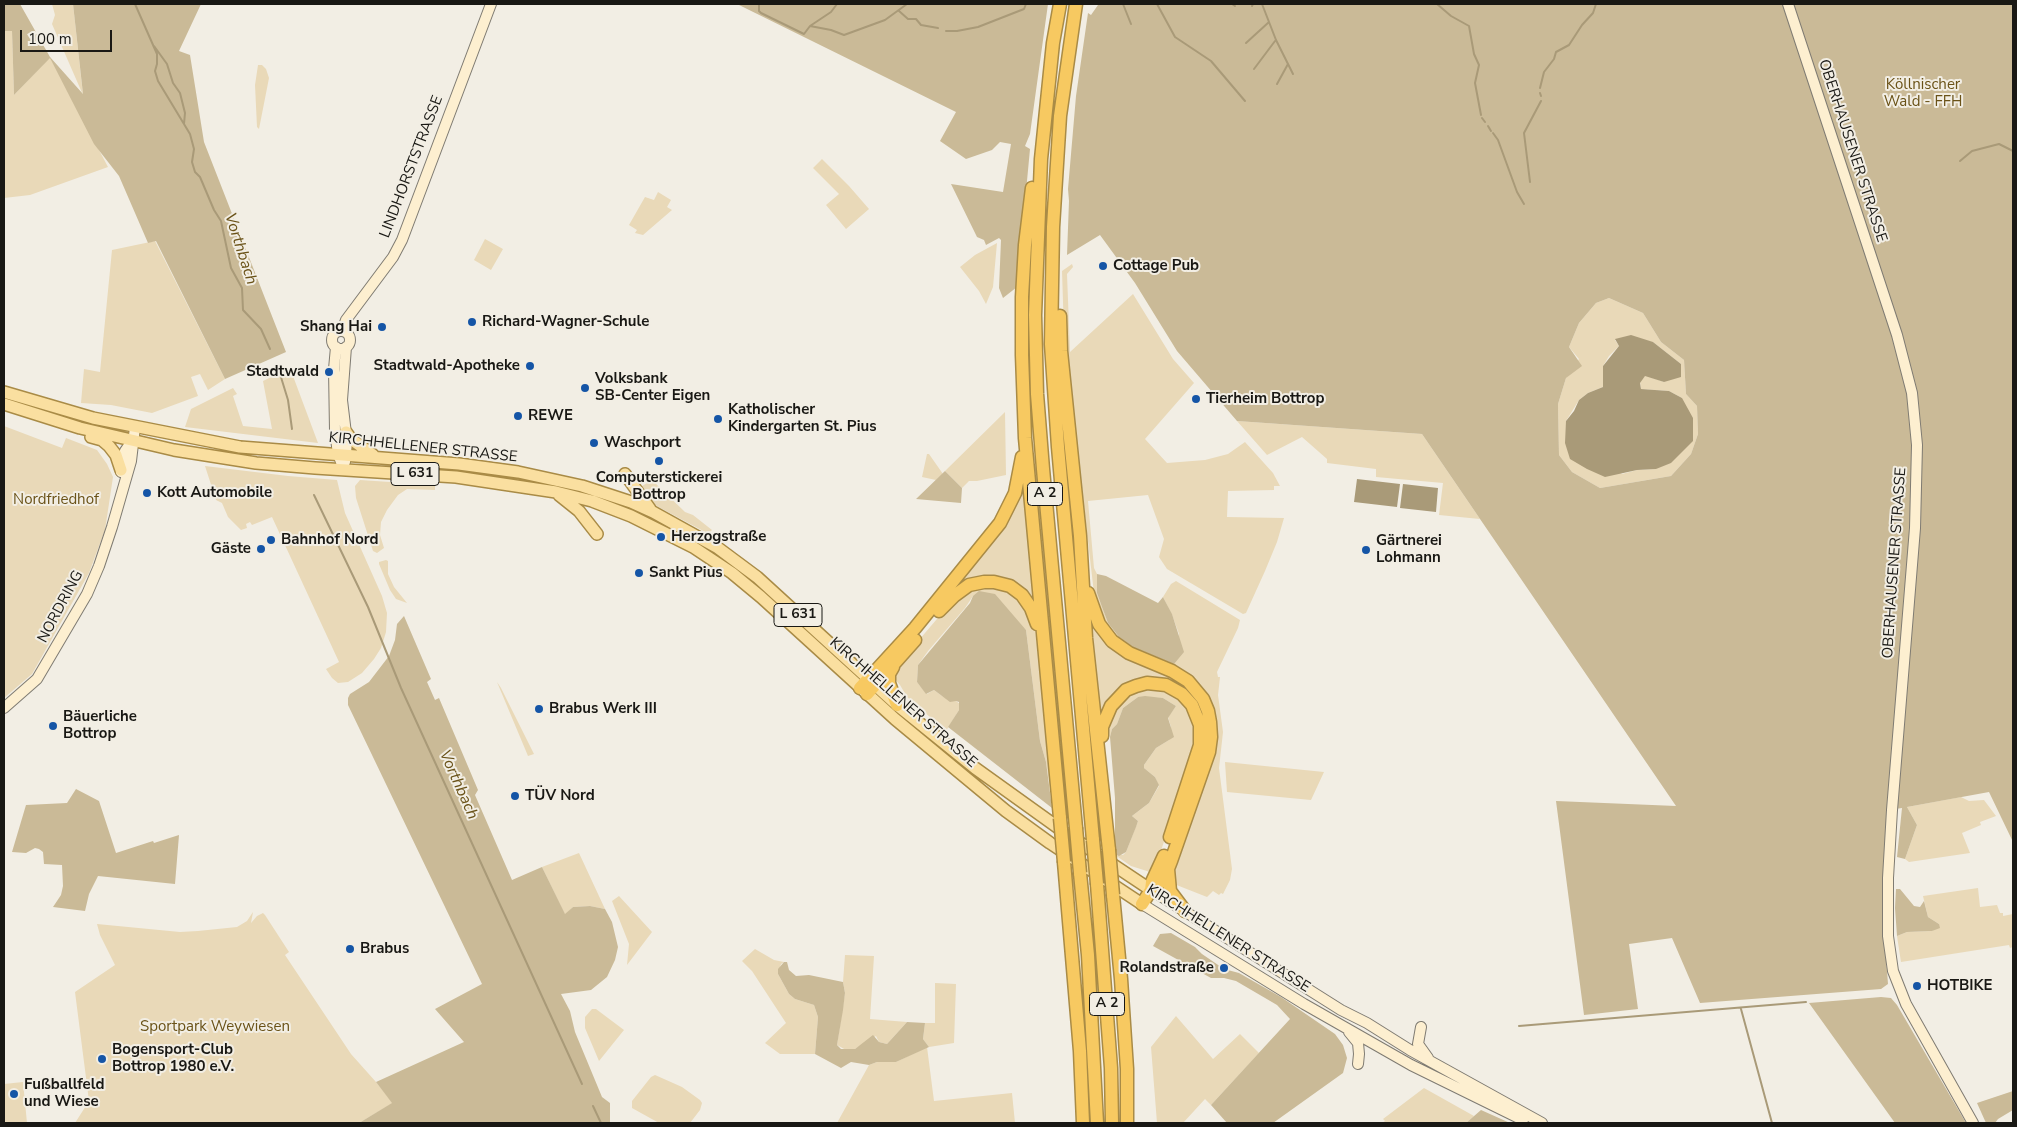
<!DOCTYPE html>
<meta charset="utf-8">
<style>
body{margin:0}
#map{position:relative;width:2017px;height:1127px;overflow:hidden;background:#f2eee4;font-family:"Nunito Sans",sans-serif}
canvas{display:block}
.frame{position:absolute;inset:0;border:5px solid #191814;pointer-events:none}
.scale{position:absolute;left:20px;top:30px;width:92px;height:22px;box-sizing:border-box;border:2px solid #191814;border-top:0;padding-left:6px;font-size:15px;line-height:18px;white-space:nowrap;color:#191814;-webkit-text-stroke:4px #f2eee4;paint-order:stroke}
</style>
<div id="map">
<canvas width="2017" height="1127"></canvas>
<div class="frame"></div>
<div class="scale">100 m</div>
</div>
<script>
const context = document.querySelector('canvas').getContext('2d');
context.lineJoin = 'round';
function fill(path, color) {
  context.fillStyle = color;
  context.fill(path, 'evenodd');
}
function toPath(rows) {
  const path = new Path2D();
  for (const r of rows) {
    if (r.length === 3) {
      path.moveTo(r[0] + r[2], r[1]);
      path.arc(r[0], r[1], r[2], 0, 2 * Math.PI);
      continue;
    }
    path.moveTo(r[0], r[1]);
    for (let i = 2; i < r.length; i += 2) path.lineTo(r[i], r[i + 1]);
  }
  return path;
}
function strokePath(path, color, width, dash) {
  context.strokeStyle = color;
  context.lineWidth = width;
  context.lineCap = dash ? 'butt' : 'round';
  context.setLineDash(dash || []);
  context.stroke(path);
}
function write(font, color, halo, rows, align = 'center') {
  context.font = font + ' "Nunito Sans",sans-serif';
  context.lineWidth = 4;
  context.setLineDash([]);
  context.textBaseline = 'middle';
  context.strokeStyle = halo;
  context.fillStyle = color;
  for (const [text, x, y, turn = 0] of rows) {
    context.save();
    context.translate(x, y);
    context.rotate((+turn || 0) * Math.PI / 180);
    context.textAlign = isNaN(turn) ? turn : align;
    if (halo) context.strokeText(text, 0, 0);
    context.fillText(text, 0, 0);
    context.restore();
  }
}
const green = toPath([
 [52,4,73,4,83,95,52,24,55,15],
 [4,31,12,31,14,95,50,57,108,167,30,195,4,198],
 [258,65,262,65,266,69,269,78,259,129,257,127,255,85],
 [822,159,849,186,869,209,846,229,826,205,839,194,813,168],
 [658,192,671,200,667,207,672,210,643,235,635,233,637,230,629,225,645,197,654,200],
 [485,239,503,249,491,270,474,260],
 [155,241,225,379,208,390,200,374,191,377,198,396,152,413,111,405,81,403,84,369,100,372,112,250],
 [997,243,993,287,986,304,979,291,960,267,975,255],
 [1072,264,1073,267,1067,274,1070,352,1133,294,1173,359,1194,383,1145,439,1167,463,1205,460,1228,454,1245,442,1273,473,1280,486,1274,486,1274,490,1228,491,1227,517,1284,518,1277,542,1265,571,1246,613,1243,614,1167,569,1159,557,1164,539,1148,495,1088,501,1094,568,1097,574,1097,593,1108,623,1119,637,1133,647,1174,664,1179,634,1172,615,1163,597,1171,584,1176,581,1240,620,1238,628,1217,672,1218,677,1220,677,1218,695,1223,732,1219,768,1232,869,1230,880,1223,894,1221,893,1219,895,1213,891,1207,897,1174,884,1171,879,1208,764,1203,694,1137,654,1108,630,1095,602,1064,333,1062,271],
 [1609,298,1643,313,1661,342,1684,360,1686,394,1697,406,1698,434,1691,454,1671,476,1600,488,1572,472,1559,455,1558,404,1566,378,1579,359,1569,347,1579,323,1596,303],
 [1615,340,1653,342,1681,364,1664,382,1645,375,1640,382,1641,389,1669,391,1682,398,1656,469,1637,470,1622,474,1566,421,1579,400,1588,393,1603,387,1603,366,1609,356,1619,346],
 [290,368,318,443,185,427,191,409,233,388,237,394,233,396,243,426,272,429,263,381],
 [1005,412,1006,475,977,481,969,481,962,488,945,471],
 [1237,421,1422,434,1480,519,1439,515,1443,483,1376,477,1376,469,1327,463,1327,459,1302,437,1267,455],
 [4,426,62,448,66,438,97,450,107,464,113,477,105,530,89,573,32,674,4,698],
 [927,454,929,454,943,474,936,480,922,477],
 [205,466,288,476,337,480,345,513,382,596,387,613,386,632,381,648,374,659,362,673,348,682,338,683,332,678,326,669,339,662,272,517,252,525,250,522,246,524,247,528,241,530,228,517,222,503,216,500],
 [1023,473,1037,611,1017,587,959,587,902,648,991,541],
 [360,480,435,485,435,490,407,489,398,495,387,510,381,522,380,535,384,548,377,553,373,551,356,498,355,486],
 [652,480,685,512,693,515,712,530,710,532,707,533,653,504,642,494,637,489],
 [386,560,388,561,388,574,394,587,407,603,396,599,390,590,379,564,379,562],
 [995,585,1021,598,1035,627,1054,798,1050,789,1046,762,1040,741,1026,630,973,596,965,608,928,651,918,665,917,682,927,694,934,690,942,696,956,701,960,704,959,710,946,731,907,697,900,685,893,677,919,640,948,606,965,591],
 [1091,616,1097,624,1171,674,1197,697,1207,720,1199,711,1147,681,1100,717],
 [497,682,501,688,534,754,528,756],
 [1144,689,1167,690,1186,703,1197,731,1188,772,1157,862,1150,872,1131,866,1115,855,1115,854,1123,855,1126,852,1138,821,1132,816,1149,803,1159,786,1155,777,1144,768,1144,765,1156,748,1169,740,1171,727,1168,717,1176,706,1163,698,1138,697,1123,708,1117,724,1112,729,1110,737,1109,730,1112,713,1128,695],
 [1225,762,1324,772,1311,800,1227,792],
 [1961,797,1969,801,1984,800,1996,816,1980,822,1981,825,1962,833,1970,853,1909,862,1905,859,1917,825,1907,807],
 [579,853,605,909,590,906,573,907,565,915,542,867],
 [1978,888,1980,907,1997,905,2000,913,2003,913,2003,916,2013,914,2013,947,2010,948,2009,945,1901,962,1897,936,1907,932,1932,931,1939,924,1928,917,1923,896],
 [619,896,652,932,627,965,629,944,612,901],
 [253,912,251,923,257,916,263,913,265,915,289,952,285,955,351,1054,376,1082,393,1103,359,1123,75,1123,89,1101,75,992,115,965,100,935,97,924,180,932,198,931,237,927,247,921],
 [755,949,774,960,784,962,781,964,778,974,789,994,795,999,814,1005,818,1017,815,1054,780,1054,765,1043,786,1023,752,971,742,961],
 [845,955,874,956,870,1019,907,1022,887,1044,879,1042,876,1036,855,1049,846,1050,837,1045,845,993,843,982],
 [935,983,956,984,954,1043,929,1047,923,1039,925,1023,935,1023],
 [592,1009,596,1009,624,1030,599,1061,585,1028,585,1017],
 [1176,1016,1213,1059,1240,1034,1259,1053,1211,1105,1205,1099,1183,1123,1157,1123,1151,1047],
 [927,1047,934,1101,1012,1093,1015,1123,837,1123,869,1065,877,1062,896,1062],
 [655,1075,682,1087,700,1100,702,1103,700,1110,690,1123,659,1123,632,1108,632,1101,651,1077],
 [23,1082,27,1123,4,1123,4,1084],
 [1424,1088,1474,1116,1466,1123,1382,1123,1385,1121,1383,1119]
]);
const forest = toPath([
 [4,4,20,4,50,57,83,94,73,4,201,4,179,51,190,55,204,142,286,352,225,379,156,241,148,243,119,176,94,144,50,58,14,95,12,31,4,31],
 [737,4,1048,4,1030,134,1025,146,1030,149,1017,287,1003,298,999,288,1001,240,999,238,986,245,984,240,977,237,951,184,1003,192,1011,144,1000,142,992,150,966,159,940,141,956,112],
 [1097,4,2013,4,2013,842,1989,792,1907,807,1917,825,1905,859,1897,857,1902,808,1888,810,1882,905,1888,984,1881,989,1700,1003,1672,938,1629,944,1638,1009,1584,1015,1556,801,1676,806,1422,434,1237,421,1177,351,1135,283,1100,235,1067,255,1069,201,1068,189,1076,96,1088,13,1091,15,1098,5],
 [1609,298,1643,313,1661,342,1684,360,1686,394,1697,406,1698,434,1691,454,1671,476,1600,488,1572,472,1559,455,1558,404,1566,378,1582,366,1569,347,1579,323,1596,303],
 [945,471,962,488,961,503,916,499],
 [1097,574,1106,576,1158,603,1163,597,1164,599,1172,614,1184,652,1174,664,1133,647,1119,637,1108,623,1102,607,1097,593],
 [979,591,995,594,1026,630,1040,741,1046,762,1052,808,948,727,959,710,959,702,956,701,950,702,934,690,926,694,917,682,918,665,970,603,973,596],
 [404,616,431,679,427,682,435,700,439,698,478,790,475,795,512,880,542,867,565,914,573,907,590,906,605,909,612,922,618,947,615,960,607,977,591,990,561,994,570,1011,575,1032,602,1097,610,1103,610,1123,359,1123,392,1103,376,1082,464,1042,435,1009,482,984,348,705,348,698,350,694,369,682,389,656,395,640,397,624],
 [1145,696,1163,698,1176,706,1168,718,1174,737,1156,748,1144,765,1144,768,1155,777,1159,785,1149,803,1132,816,1138,821,1136,827,1126,852,1119,856,1115,854,1115,798,1110,737,1112,729,1117,724,1123,708,1138,697],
 [76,789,99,801,116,853,153,841,154,843,179,835,175,884,98,876,89,894,85,911,53,907,61,895,63,886,62,865,44,864,43,852,39,849,35,848,26,853,12,852,26,805,67,803],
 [1896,889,1900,889,1914,906,1920,907,1924,901,1928,917,1939,924,1940,928,1932,931,1907,932,1897,936,1895,908],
 [1171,933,1195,947,1202,954,1224,969,1239,973,1281,997,1335,1034,1343,1045,1347,1058,1343,1073,1273,1123,1227,1123,1211,1105,1290,1019,1277,1005,1236,981,1224,978,1211,978,1153,946,1160,934],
 [784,962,787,962,789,970,796,976,809,975,843,982,845,993,843,1010,837,1045,841,1049,855,1049,873,1035,879,1042,887,1044,907,1022,925,1023,923,1039,929,1047,896,1062,877,1062,869,1065,851,1062,841,1068,815,1054,818,1017,814,1005,795,999,789,994,778,974,778,969],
 [1881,997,1891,998,1897,1005,1966,1123,1895,1123,1809,1003],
 [2013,1091,2013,1110,1998,1119,1995,1123,1986,1123,1977,1103],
 [1481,1110,1510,1123,1466,1123]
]);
const water = toPath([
 [1631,335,1653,342,1681,364,1681,377,1664,382,1645,376,1640,383,1641,389,1669,391,1682,398,1693,418,1693,441,1671,463,1656,469,1637,470,1605,477,1587,469,1570,459,1565,443,1566,421,1574,411,1579,400,1588,393,1603,387,1603,366,1619,346,1615,339],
 [1357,479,1400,484,1397,507,1354,502],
 [1403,484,1438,488,1436,512,1400,508]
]);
const stream = toPath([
 [135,4,157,54,157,64,155,71,158,81,190,134,194,149,192,162,195,172,200,177,214,210,221,221,231,268,242,288,243,310,261,329,270,349],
 [759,4,759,11,761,13,804,34,810,26,831,30,844,35,885,20,907,4],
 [1123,4,1131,24],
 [1157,4,1175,37,1211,61,1245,101],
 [1232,4,1235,6],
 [1262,4,1276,40,1293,74],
 [1437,4,1451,16,1469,26,1474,54,1479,65,1475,83,1481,115],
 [1252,6,1253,4],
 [899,11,908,19,916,19,921,25,938,28],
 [810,26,831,12,837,4],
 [946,31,957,31,978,27,1024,9,1026,4],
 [1246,43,1269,22],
 [154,46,167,64,173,83,180,93,185,113,184,124],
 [1254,69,1275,41],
 [1277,84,1288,64],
 [1540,88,1544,72,1554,59,1556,52,1569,45,1582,25,1593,13,1596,4],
 [1540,93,1541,96],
 [1482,118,1485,122],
 [1488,126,1491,131],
 [1493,133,1498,140,1517,192,1524,204],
 [1960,161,1972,151,1999,144,2013,151],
 [1530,182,1524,133,1541,101],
 [280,374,288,400,292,429],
 [314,495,368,607,401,688,582,1084],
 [1741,1009,1772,1123],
 [1519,1026,1806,1002],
 [593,1106,601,1123]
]);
const secondary = toPath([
 [1788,4,1897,335,1912,393,1917,445,1915,528,1892,810,1888,878,1888,936,1893,971,1906,1004,1973,1123],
 [342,331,346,320,393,257,402,240,491,4],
 [341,340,9],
 [336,347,334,369,335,431,338,454,344,470],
 [345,462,347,442,342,400,346,347],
 [121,472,125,451,132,441],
 [4,708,37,679,87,594,99,566,112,527,131,461,135,427],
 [1151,890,1341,1010,1367,1023,1410,1050,1542,1123],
 [1142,904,1304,1004,1411,1065,1523,1120],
 [1421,1027,1418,1044,1428,1058],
 [1349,1032,1358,1043,1359,1054,1358,1064]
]);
const primary = toPath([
 [4,392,93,418,240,447,459,464,518,472,582,486,631,502,653,512,718,548,757,577,897,705,975,768,1060,829],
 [4,404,80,428,174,450,256,463,315,468,456,477,556,492,592,501,631,516,693,547,732,573,761,597,895,719,1006,811,1050,843,1142,904],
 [346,432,351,439,373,455],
 [91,437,102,440,109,446,116,455,121,470],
 [625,474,650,509],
 [559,495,579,511,597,534],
 [1067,834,1151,890]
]);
const highway = toPath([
 [1060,4,1053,43,1041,159,1035,315,1037,394,1043,469,1076,828],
 [1076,4,1060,116,1053,227,1051,344,1058,447,1093,840],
 [1032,188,1025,245,1022,297,1022,355,1025,438,1060,818],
 [1060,316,1061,351,1080,536,1086,638,1109,850],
 [1088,593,1099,624,1112,641,1129,653,1172,671,1188,681,1203,699,1208,711,1210,722,1211,737,1209,752,1171,861,1164,879,1151,890,1142,904],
 [939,611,954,596,969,585,984,582,994,582,1010,586,1022,595,1031,608,1037,624],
 [893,667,889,674,889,683,897,705],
 [860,688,915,628,1000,523,1015,493,1022,457],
 [867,694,915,640],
 [1102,736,1102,727,1111,706,1126,690,1136,686,1147,683,1166,685,1182,694,1192,705,1200,725,1200,745,1170,837],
 [1064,862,1080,1051,1083,1123],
 [1168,869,1170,891,1185,911],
 [1080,873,1088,955,1097,1123],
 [1097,884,1111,1068,1112,1123],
 [1151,890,1152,882,1164,856],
 [1113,895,1121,979,1127,1069,1127,1123]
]);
const highwayBridge = toPath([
 [1060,818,1064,862],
 [1076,828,1080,873],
 [1093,840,1097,884],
 [1109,850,1113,895]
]);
const markers = [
 [1103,266,5,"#1555a6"],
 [472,322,5,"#1555a6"],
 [382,327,5,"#1555a6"],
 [530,366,5,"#1555a6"],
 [329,372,5,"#1555a6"],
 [585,388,5,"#1555a6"],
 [1196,399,5,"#1555a6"],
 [518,416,5,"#1555a6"],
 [718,419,5,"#1555a6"],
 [594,443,5,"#1555a6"],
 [659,461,5,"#1555a6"],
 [147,493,5,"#1555a6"],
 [661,537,5,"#1555a6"],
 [271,540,5,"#1555a6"],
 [261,549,5,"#1555a6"],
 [1366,550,5,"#1555a6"],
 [639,573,5,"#1555a6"],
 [539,709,5,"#1555a6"],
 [53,726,5,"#1555a6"],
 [515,796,5,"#1555a6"],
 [350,949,5,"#1555a6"],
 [1224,968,5,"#1555a6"],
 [1917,986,5,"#1555a6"],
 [102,1059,5,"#1555a6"],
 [14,1094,5,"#1555a6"]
];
const shields = [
 [415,474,48],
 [1045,494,35],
 [798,615,48],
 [1107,1004,35]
];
const shieldNames = [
 ["L 631",415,474],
 ["A 2",1045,494],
 ["L 631",798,615],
 ["A 2",1107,1004]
];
const parkNames = [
 ["Köllnischer",1923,85],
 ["Wald - FFH",1923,102],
 ["Nordfriedhof",56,500],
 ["Sportpark Weywiesen",215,1027]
];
const streetNames = [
 ["OBERHAUSENER STRASSE",1852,151,72],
 ["LINDHORSTSTRASSE",412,167,-69],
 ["KIRCHHELLENER STRASSE",423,448,6],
 ["OBERHAUSENER STRASSE",1895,563,-86],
 ["NORDRING",61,607,-62],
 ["KIRCHHELLENER STRASSE",903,703,41],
 ["KIRCHHELLENER STRASSE",1228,939,32]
];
const poiNames = [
 ["Cottage Pub",1113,266],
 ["Richard-Wagner-Schule",482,322],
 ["Shang Hai",372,327,"right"],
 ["Stadtwald-Apotheke",520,366,"right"],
 ["Stadtwald",319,372,"right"],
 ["Volksbank",595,379],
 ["SB-Center Eigen",595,396],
 ["Tierheim Bottrop",1206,399],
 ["Katholischer",728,410],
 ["Kindergarten St. Pius",728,427],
 ["REWE",528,416],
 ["Waschport",604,443],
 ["Computerstickerei",659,478,"center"],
 ["Bottrop",659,495,"center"],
 ["Kott Automobile",157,493],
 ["Herzogstraße",671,537],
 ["Bahnhof Nord",281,540],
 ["Gärtnerei",1376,541],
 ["Lohmann",1376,558],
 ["Gäste",251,549,"right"],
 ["Sankt Pius",649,573],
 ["Brabus Werk III",549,709],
 ["Bäuerliche",63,717],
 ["Bottrop",63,734],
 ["TÜV Nord",525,796],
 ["Brabus",360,949],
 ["Rolandstraße",1214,968,"right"],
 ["HOTBIKE",1927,986],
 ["Bogensport-Club",112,1050],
 ["Bottrop 1980 e.V.",112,1067],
 ["Fußballfeld",24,1085],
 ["und Wiese",24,1102]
];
const waterNames = [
 ["Vorthbach",240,249,72],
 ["Vorthbach",458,785,66]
];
fill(green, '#e9d9b8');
fill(forest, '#caba97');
fill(water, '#a99a78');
strokePath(stream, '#a99a78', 2);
strokePath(secondary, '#7f7b72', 12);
strokePath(primary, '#a98b46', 14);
strokePath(highway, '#a98b46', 15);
strokePath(secondary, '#fdefd0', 10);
strokePath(primary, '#fadfa0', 11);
strokePath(highway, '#f7c961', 12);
strokePath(highwayBridge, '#a98b46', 15, []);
strokePath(highwayBridge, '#f7c961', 12);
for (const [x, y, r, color] of markers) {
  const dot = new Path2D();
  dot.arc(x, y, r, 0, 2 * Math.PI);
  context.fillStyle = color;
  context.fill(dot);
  strokePath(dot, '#f2eee4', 2);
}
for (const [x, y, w] of shields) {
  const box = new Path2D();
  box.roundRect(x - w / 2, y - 11.5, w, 23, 4);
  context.fillStyle = '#f2eee4';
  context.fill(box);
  strokePath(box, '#191814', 1);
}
write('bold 14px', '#191814', null, shieldNames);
write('15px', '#6a5217', '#f2eee4', parkNames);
write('15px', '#191814', '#f2eee4', streetNames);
write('bold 15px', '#191814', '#f2eee4', poiNames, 'left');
write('italic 16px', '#6a5218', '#f2eee4', waterNames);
</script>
